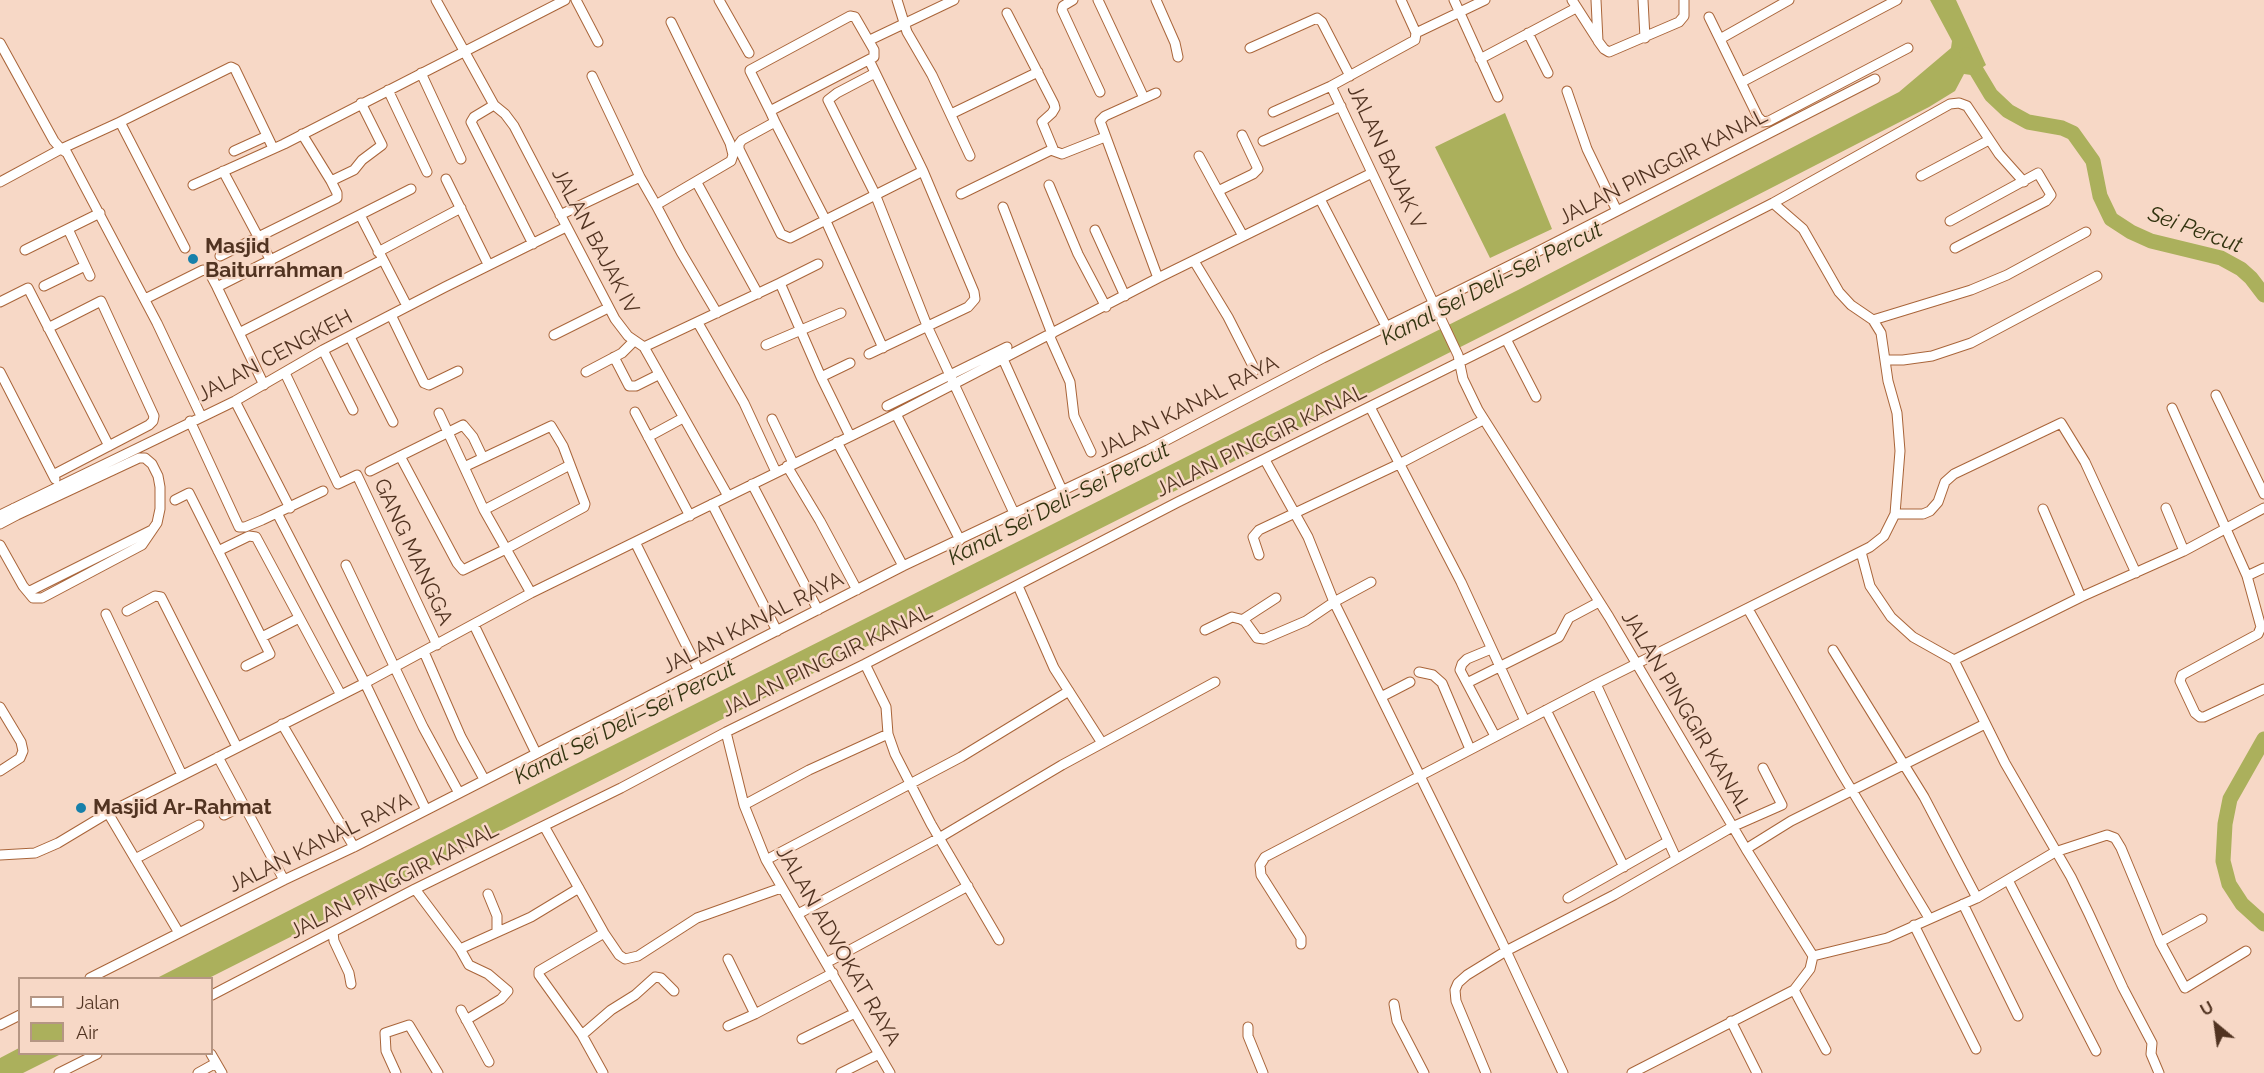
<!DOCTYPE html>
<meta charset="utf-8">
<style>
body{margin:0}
#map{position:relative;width:2264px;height:1073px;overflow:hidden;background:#f7d8c6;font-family:Raleway,sans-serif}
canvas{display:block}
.legend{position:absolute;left:18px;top:977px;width:195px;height:78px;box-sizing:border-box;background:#f7d8c6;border:2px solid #b59684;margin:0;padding:8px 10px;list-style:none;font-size:18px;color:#513321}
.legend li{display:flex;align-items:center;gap:12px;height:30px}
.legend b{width:30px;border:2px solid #b59684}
.north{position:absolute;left:2186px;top:995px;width:60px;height:60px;-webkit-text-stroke:4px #f7d8c6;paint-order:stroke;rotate:331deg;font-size:16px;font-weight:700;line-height:24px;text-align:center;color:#513321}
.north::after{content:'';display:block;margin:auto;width:21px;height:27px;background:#513321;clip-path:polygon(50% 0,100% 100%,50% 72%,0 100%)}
</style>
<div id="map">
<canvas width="2264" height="1073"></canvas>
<ul class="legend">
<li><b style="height:8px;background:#fff"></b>Jalan</li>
<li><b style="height:16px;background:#abb05c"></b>Air</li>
</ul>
<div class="north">U</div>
</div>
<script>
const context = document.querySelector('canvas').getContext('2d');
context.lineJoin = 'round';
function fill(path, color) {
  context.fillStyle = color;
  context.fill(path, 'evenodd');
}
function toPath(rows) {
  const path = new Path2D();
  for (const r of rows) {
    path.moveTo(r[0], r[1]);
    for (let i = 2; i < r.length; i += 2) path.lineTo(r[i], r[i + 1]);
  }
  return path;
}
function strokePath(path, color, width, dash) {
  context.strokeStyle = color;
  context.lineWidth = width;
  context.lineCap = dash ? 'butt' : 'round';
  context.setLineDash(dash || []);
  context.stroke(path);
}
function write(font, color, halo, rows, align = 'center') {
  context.font = font + ' Raleway,sans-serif';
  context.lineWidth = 5;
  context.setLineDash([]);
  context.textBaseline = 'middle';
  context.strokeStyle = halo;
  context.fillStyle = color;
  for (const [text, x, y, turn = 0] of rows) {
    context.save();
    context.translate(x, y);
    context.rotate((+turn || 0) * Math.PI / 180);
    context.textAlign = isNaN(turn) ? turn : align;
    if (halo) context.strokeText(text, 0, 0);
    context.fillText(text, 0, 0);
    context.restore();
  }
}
const water = toPath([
 [1930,0,1956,0,1986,65,1971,75,1964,74,1955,91,1929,107,1512,321,209,978,157,978,566,769,1518,290,1899,92,1951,48,1952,41],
 [1505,113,1552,229,1490,258,1435,147],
 [19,1048,20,1054,61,1054,23,1073,0,1073,0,1058]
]);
const river = toPath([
 [1967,55,1991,95,2008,111,2028,122,2062,128,2073,133,2093,161,2100,196,2111,219,2131,232,2151,241,2221,258,2241,269,2251,278,2264,295],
 [2264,739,2230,799,2225,824,2223,861,2229,884,2242,904,2264,924]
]);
const minor = toPath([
 [436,0,494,105,505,114,514,126,615,319,628,336,644,347,728,496],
 [576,0,598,42],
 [719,0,749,53],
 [897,0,907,32,932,75,970,156],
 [1073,0,1063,6,1062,10,1100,92],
 [1098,0,1144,98],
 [1156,0,1175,43,1178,57],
 [1401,0,1416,33,1415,40,1331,86,1458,355,1463,379,1478,410,1609,617,1746,849,1813,956,1810,969,1794,990,1632,1073],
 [1454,0,1498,97],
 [1572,0,1597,39],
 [1596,0,1598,41,1604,49,1609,52,1679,22,1684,16,1684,0],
 [1643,0,1645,38],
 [1007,13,1054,104,1055,108,1052,113,1042,122,1054,151],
 [1709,17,1758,117,1763,122,1769,121,1908,48],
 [1416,33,1485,0],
 [1528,33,1548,73],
 [872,39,954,0],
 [1720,39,1789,0],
 [0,43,54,141,61,149,120,122,231,67,235,69,273,148],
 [1250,48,1317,18,1322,22,1350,76],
 [1480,59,1576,8],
 [421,73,461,159],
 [875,73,837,93,828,100,875,194,928,328,1014,513],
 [592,76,640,177],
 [1742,82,1897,0],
 [388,90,427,172],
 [1567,91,1587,149,1617,211],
 [1156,93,1105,116,1100,121,1158,278],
 [494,105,474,117,471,122,533,244],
 [770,111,874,57,874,50,855,17,850,16,750,70,750,71,770,111,775,122,742,140,739,144,739,149,781,234,790,238,923,171,869,60],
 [1273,112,1331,86],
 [951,114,1038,72],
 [120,122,185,248],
 [775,122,825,219,883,348],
 [1242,135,1258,169,1253,174,1218,191,1243,236],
 [1263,141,1341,106],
 [234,151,267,136],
 [1199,156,1218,191],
 [223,171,271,261],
 [1921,176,1989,140],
 [446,179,488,264],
 [331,181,354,170,362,160,382,145,361,103],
 [0,182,61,149,67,153,157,323,201,416],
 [697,183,758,294],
 [193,185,284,144,565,0],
 [1049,185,1078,254,1106,307],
 [961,194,1047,152,1051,150,1062,154,1105,137],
 [1320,199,1386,326],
 [656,205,681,252,717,313],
 [1003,207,1052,334],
 [360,215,407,306],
 [560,215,640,177,656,205,731,161,733,155,730,143,671,22],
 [1950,221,2038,173,2051,195,2046,201,1955,248],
 [68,229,90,276],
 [1095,230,1125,296],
 [25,250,100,213],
 [378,252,461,208],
 [220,256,337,198,337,193,331,181,302,134],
 [1194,261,1228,317,1255,370],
 [780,283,818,264],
 [44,286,85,266],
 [145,299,203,270,209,272,217,287],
 [0,302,28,288,109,446],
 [391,315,424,383,429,385,458,371],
 [1873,320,1971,290,2007,275,2086,232],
 [698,323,744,403,776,472],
 [48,328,101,301,154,416,153,421,149,425,53,475],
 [239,333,382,260],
 [554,335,608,308],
 [1049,335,1070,382,1074,416,1091,452],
 [350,337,393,422],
 [1506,339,1536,397],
 [766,345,841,313],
 [644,347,780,283,821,377,850,363],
 [323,350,353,410],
 [869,354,968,307,975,299,974,292,923,171],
 [614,357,629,386,636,386,658,375],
 [1003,359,1062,490],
 [1885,360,1903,360,1932,356,1971,343,2097,276],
 [0,372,55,479],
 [586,372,622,353,634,341],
 [285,373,338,484,357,475,437,645],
 [821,377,850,436],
 [264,385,217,287,411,189],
 [2216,395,2264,494],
 [235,401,290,508],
 [887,406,1007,347],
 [1370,407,1461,582,1525,721],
 [2172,408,2247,576,2261,627,2258,634,2182,675,2180,681,2195,713,2200,717,2204,717,2264,689],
 [635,412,690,516],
 [439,413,484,510,531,593],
 [896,414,960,540],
 [772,419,793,463],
 [190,421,239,527,245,527,262,520,323,491],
 [648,437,683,418],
 [837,442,903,566],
 [400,456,457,563,463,570,506,549,584,507,585,504,563,446,551,426,464,467],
 [1265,460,1308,537,1334,602,1501,940,1563,1073],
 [787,466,820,521,857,590],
 [370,471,463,425,473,437,483,458],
 [752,484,818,610],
 [175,500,189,493,270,654,246,666],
 [712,504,777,631],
 [2166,508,2184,551],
 [2043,509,2081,597],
 [484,510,570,465],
 [277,513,365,683,426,810],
 [1895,514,1923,514,1930,511,1938,502,1945,482,1954,474,2061,423,2085,462,2136,573],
 [0,515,235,401,323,350,445,287,566,227],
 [0,524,17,515],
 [635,542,699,671],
 [0,545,23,586,33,598,42,598,142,545,157,523,160,509,160,487,158,476,152,464,145,458,139,458,17,515,14,508],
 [218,551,249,536,256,537,341,695],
 [1861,552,1870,586,1891,617,1913,637,1954,660,2081,597,2184,551,2264,508],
 [1259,555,1253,537,1259,530,1401,463,1483,420],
 [346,565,423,727,459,793],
 [2247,576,2264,568],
 [1018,586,1054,668,1102,743],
 [28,592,152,530],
 [1748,609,1842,774,1929,918],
 [127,611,155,596,161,597,237,747],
 [106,614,182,775],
 [1242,620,1276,598],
 [474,625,536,753],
 [1205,630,1232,617,1244,620,1257,638,1264,639,1306,621,1334,602,1371,582],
 [262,637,299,618],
 [1491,649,1467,659,1462,664,1460,670,1495,736],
 [1833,650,1924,797,1977,898],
 [424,652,461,737,484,779],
 [1954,660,2005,763,2071,877,2089,914,2123,988,2152,1043,2151,1054,2159,1073],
 [865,664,886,707,888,734,895,754,931,824,999,940],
 [1419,672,1433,675,1442,683,1470,749],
 [1467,683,1559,637,1569,618,1599,602],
 [1596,684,1676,858],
 [1381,697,1410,682],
 [0,707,21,742,23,751,20,758,0,771],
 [1546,710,1624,867],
 [282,724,354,847],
 [726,732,744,805,766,860,890,1073],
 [218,757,284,880],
 [744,805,809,770,888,734],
 [108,813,179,933],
 [224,815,242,806],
 [544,826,604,933,619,955,625,959,638,956,697,918,781,888],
 [1746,849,1791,821,1985,724],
 [0,855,35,853,58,843,108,813,365,683,531,593,896,414,1158,278,1372,173],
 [135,859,199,825],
 [766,860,961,757,1069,691],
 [2008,880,2096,1051],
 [415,889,460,949,469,965,488,974,508,991,501,999,466,1020],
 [488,894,497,916,497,932],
 [1568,898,1667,842],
 [1963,904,2018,1016],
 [798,914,939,838,1062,765,1215,682],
 [1914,925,1976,1049],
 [333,932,334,941,349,973,351,984],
 [2160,942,2202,919],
 [1301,944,1301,938,1261,875,1260,865,1265,857,1596,684,1870,547,1884,536,1895,514,1900,451,1897,413,1888,381,1881,333,1873,320,1851,305,1839,292,1803,229,1773,203],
 [460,949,531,917,579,888],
 [1813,956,1887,938,1977,898,2055,852,2107,835,2115,838,2121,848,2160,942,2185,988,2246,951],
 [728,959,755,1014],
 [826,963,968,886],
 [90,978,284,880,354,847,903,566,1148,450,1323,358,1533,254,1875,79],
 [1794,990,1826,1050],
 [212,995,415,889,621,788,726,732,865,664,1178,502,1506,339,1773,203,1950,104,1959,103,1967,106,1999,154,2024,182],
 [1394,1004,1397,1021,1424,1073],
 [461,1010,489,1062],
 [1731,1021,1757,1073],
 [0,1025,20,1015],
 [728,1026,755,1014,833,973],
 [1248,1027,1248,1036,1263,1073],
 [582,1035,611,1010,635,995,655,977,661,978,674,991],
 [802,1039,855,1013],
 [211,1054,222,1073],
 [59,1073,97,1054],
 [198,1073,216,1063],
 [396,1073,386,1051,385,1033,409,1025,438,1073],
 [603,1073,582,1035,539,975,539,971,604,933],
 [841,1073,879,1054],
 [1486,1073,1456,1001,1455,990,1458,983,1467,975,1506,951,1614,895,1732,827,1782,805,1763,768]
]);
const markers = [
 [193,259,6,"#1780aa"],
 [81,808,6,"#1780aa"]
];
const streetNames = [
 ["JALAN BAJAK V",1386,157,65],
 ["JALAN PINGGIR KANAL",1663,167,-27],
 ["JALAN BAJAK IV",595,241,62],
 ["JALAN CENGKEH",275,356,-28],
 ["JALAN KANAL RAYA",1188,407,-27],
 ["JALAN PINGGIR KANAL",1261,441,-26],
 ["GANG MANGGA",413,552,65],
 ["JALAN KANAL RAYA",753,623,-27],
 ["JALAN PINGGIR KANAL",827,661,-26],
 ["JALAN PINGGIR KANAL",1686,712,59],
 ["JALAN KANAL RAYA",320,843,-26],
 ["JALAN PINGGIR KANAL",394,881,-27],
 ["JALAN ADVOKAT RAYA",838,946,60]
];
const poiNames = [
 ["Masjid",205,247],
 ["Baiturrahman",205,271],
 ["Masjid Ar-Rahmat",93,808]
];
const waterNames = [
 ["Sei Percut",2195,230,20],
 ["Kanal Sei Deli–Sei Percut",1492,284,-27],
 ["Kanal Sei Deli–Sei Percut",1059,504,-27],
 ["Kanal Sei Deli–Sei Percut",625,723,-27]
];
fill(water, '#abb05c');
strokePath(river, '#abb05c', 15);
strokePath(minor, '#a9653a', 11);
strokePath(minor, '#fff', 9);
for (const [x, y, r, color] of markers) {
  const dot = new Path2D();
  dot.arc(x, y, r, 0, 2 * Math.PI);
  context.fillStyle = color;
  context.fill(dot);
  strokePath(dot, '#f7d8c6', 2);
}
write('21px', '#513321', '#f7d8c6', streetNames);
write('bold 21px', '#513321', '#f7d8c6', poiNames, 'left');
write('italic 22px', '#333410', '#f7d8c6', waterNames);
</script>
